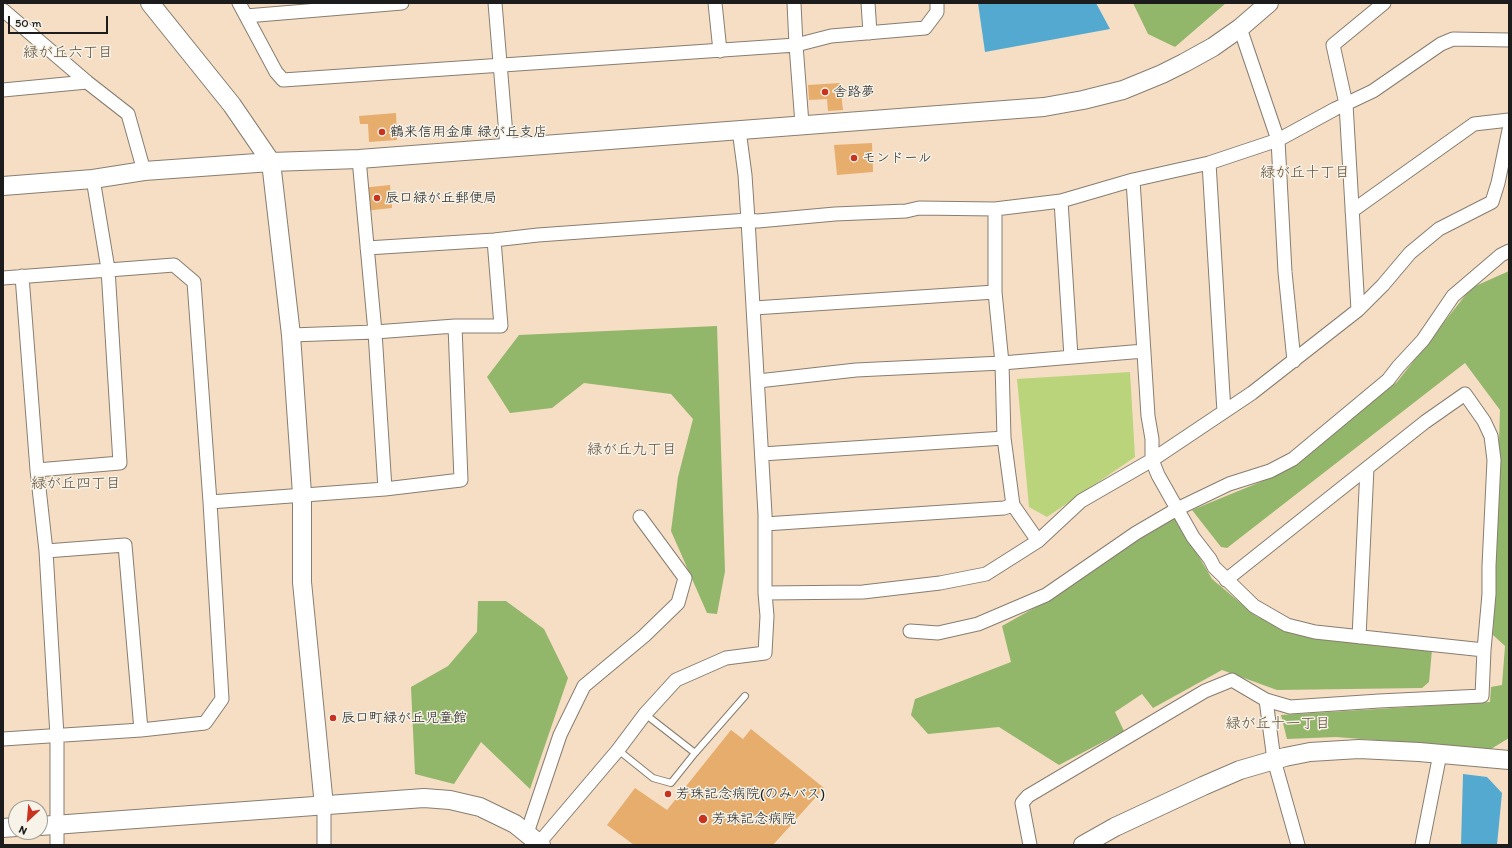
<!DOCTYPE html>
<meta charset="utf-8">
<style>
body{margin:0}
#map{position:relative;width:1512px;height:848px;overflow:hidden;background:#f5dec4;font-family:Itim,sans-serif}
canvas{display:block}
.frame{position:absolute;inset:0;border:4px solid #1c1c1c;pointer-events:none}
.north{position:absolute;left:8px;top:800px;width:40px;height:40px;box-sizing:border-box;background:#f7f3e8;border:1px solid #9f9d96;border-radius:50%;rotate:206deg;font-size:11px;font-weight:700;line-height:16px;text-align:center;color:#1c1c1c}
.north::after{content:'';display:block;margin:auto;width:14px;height:18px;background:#c8321e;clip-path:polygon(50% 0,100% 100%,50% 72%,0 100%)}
.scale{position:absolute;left:8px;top:16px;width:100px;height:18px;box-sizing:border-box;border:2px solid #1c1c1c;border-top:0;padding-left:5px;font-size:12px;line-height:14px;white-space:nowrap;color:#1c1c1c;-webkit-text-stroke:3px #f7f3e8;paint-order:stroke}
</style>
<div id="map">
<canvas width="1512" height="848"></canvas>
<div class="frame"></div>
<div class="north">N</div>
<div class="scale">50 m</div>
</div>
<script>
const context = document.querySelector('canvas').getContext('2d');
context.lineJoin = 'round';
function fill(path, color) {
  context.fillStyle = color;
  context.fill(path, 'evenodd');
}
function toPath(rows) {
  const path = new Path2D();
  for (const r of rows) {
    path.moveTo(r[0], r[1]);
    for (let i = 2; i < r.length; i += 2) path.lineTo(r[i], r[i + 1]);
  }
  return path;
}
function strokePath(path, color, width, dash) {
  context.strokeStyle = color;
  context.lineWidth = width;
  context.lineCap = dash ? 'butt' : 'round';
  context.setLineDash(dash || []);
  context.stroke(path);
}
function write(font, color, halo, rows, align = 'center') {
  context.font = font + ' Itim,"Klee One",sans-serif';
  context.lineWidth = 3;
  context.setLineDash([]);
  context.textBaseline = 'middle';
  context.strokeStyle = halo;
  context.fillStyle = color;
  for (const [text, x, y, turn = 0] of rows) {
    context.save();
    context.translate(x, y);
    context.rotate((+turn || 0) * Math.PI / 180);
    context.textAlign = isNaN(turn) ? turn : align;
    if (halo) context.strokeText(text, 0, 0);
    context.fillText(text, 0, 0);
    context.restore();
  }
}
const green = toPath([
 [1130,372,1135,457,1047,517,1029,507,1017,379]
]);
const forest = toPath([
 [1133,3,1226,3,1175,47,1148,34],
 [1509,271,1509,738,1491,749,1336,737,1287,739,1281,715,1490,702,1491,687,1502,685,1505,646,1493,635,1500,410,1465,363,1227,548,1221,547,1192,510,1275,476,1397,382,1471,288],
 [717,326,725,571,717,614,707,613,671,531,678,477,693,419,671,394,584,383,552,408,510,413,487,377,519,335],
 [1175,515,1212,579,1256,616,1288,630,1432,650,1429,682,1422,688,1277,690,1222,670,1153,708,1142,694,1115,712,1124,731,1059,765,999,727,928,734,911,715,915,699,1011,662,1002,626,1045,602],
 [478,601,506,601,544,629,568,678,530,789,481,742,454,784,415,774,411,687,448,666,477,632]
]);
const water = toPath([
 [978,3,1096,3,1110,29,985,52],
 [1463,774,1487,777,1502,793,1497,845,1461,845]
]);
const building = toPath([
 [840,83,843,110,828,111,827,99,809,100,808,85],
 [396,113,397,140,369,142,368,124,360,124,359,116],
 [872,143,873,172,837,175,834,145],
 [390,185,392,208,364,211,361,188],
 [751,729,824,788,773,845,634,845,607,825,635,788,667,810,731,730,743,739]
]);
const lane = toPath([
 [618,750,653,778,671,783,695,753,645,714],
 [695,753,745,696]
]);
const street = toPath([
 [239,3,276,72,283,80,796,45,831,36,925,28,937,12,937,3],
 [495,3,507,147],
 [715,3,720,51],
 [794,3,796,45,802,124],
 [868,3,870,33],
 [3,10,87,82,128,114,144,171],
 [246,16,402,3],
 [1240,28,1278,140,1285,272,1294,361],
 [3,90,87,82],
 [1209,163,1224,412],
 [1133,180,1148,416,1152,439,1152,460,1158,475,1193,537,1210,559,1214,567,1254,606,1287,625,1315,632,1484,650],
 [1061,201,1071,357],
 [995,209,995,292,1002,363,1004,438,1013,505,1038,541],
 [1352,211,1474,124,1509,120],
 [367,248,494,240,538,235,748,220,758,221,835,214,906,211,919,208,995,209,1061,201,1133,180,1209,163,1278,140,1335,109,1373,91,1441,44,1453,39,1509,40],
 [22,276,37,470,46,551,57,736,57,845],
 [3,278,174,265,194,282,210,502,222,699,205,723,141,730,3,739],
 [754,308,995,292],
 [1358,310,1346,104,1333,45,1384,3],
 [291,335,375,332,359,159],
 [758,381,856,370,1002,363,1144,351],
 [762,454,1004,438],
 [37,470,120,463,108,269,93,179],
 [385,489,375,332,455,326,501,326,494,240],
 [210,502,385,489,461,480,455,326],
 [765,524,1004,508,1013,505],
 [46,551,125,545,141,730],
 [765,593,863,592,940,583,986,574,1038,541,1081,501,1152,460,1252,393,1358,310,1383,285,1410,253,1439,229,1492,202,1498,183,1509,130],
 [910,631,938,633,978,624,1046,595,1136,533,1177,509,1229,484,1270,471,1293,459,1388,380,1398,367,1423,340,1453,296,1501,255,1509,251],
 [1359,637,1367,468],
 [1266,700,1274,760,1298,845],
 [324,806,324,845],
 [527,833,560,735,584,686,644,636,678,603,685,578,640,517],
 [539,843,618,750,645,714,676,680,726,658,765,653,767,616,765,593,765,514,748,220,745,175,739,130],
 [1030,845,1022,803,1028,796,1205,691,1232,680,1266,700,1290,707,1379,701,1482,696,1484,650,1489,594,1489,566,1494,460,1491,436,1484,421,1465,394,1425,422,1226,580],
 [1422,845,1440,754]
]);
const secondary = toPath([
 [150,3,232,105,271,162,291,335,302,494,302,582,324,806],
 [3,186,93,179,144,171,271,162,359,159,1044,107,1083,100,1123,90,1162,74,1184,63,1213,47,1240,28,1269,3],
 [40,826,424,798,450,800,480,807,515,824,541,845],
 [3,828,16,827],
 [1083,845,1115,827,1203,786,1240,770,1285,757,1310,752,1359,749,1419,752,1509,760]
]);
const markers = [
 [825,92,4,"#c8321e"],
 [382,132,4,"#c8321e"],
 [854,158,4,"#c8321e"],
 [377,198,4,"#c8321e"],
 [333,718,4,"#c8321e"],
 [668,794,4,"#c8321e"],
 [703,819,5,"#c8321e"]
];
const poiNames = [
 ["舎路夢",833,92],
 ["鶴来信用金庫 緑が丘支店",390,132],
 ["モンドール",862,158],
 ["辰口緑が丘郵便局",385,198],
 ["辰口町緑が丘児童館",341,718],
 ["芳珠記念病院(のみバス)",676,794],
 ["芳珠記念病院",712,819]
];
const neighbourhoodNames = [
 ["緑が丘六丁目",68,53],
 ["緑が丘十丁目",1305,173],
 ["緑が丘九丁目",632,450],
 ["緑が丘四丁目",76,484],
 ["緑が丘十一丁目",1278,724]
];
fill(green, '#b9d47a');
fill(forest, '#92b66a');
fill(water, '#53a9d0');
fill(building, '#e6ad6c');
strokePath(lane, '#887d70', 8);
strokePath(street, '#887d70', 15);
strokePath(secondary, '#887d70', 20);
strokePath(lane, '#fff', 6);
strokePath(street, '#fff', 13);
strokePath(secondary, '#fff', 18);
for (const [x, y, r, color] of markers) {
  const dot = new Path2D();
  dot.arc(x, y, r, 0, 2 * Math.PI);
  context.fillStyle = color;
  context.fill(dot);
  strokePath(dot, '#f7f3e8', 1.5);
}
write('14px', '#1c1c1c', '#f7f3e8', poiNames, 'left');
write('15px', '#634f38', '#f7f3e8', neighbourhoodNames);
</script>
